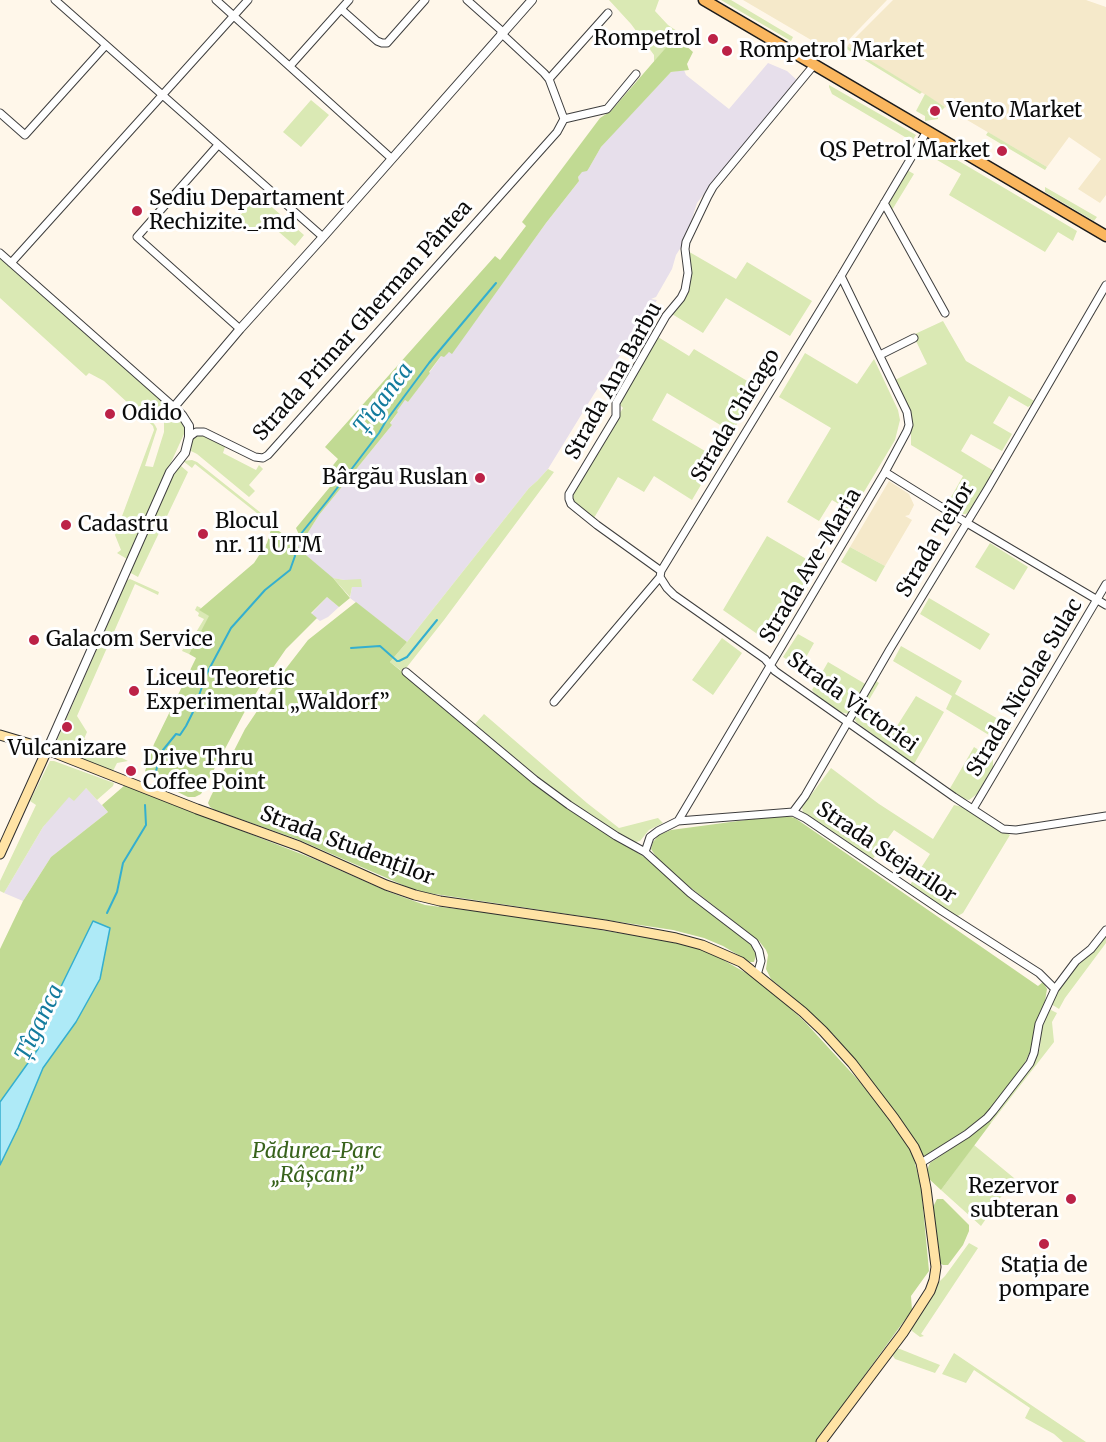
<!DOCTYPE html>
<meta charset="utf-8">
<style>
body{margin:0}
canvas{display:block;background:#fff7ea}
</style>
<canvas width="1106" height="1442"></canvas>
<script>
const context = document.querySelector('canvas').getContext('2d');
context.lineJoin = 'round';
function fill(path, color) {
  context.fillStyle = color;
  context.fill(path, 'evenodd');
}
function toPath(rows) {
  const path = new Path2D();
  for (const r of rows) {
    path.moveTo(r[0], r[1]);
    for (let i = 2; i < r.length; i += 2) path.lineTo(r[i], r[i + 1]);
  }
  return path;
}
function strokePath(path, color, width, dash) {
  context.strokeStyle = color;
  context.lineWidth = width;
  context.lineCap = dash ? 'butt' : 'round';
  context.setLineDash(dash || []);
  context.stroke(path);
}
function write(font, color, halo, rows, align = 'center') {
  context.font = font + ' Merriweather,serif';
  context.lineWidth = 6;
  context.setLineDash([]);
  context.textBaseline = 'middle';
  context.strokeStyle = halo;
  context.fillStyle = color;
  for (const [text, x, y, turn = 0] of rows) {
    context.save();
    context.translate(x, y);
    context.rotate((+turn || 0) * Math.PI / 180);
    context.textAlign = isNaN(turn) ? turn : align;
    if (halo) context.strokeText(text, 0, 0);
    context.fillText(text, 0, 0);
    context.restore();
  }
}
const industrial = toPath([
 [768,63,787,71,798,81,704,194,697,203,685,241,676,255,672,269,656,297,651,299,657,300,594,394,548,469,537,481,529,488,407,642,350,598,352,587,344,580,332,578,300,550,295,543,300,537,305,533,307,534,319,515,392,425,390,424,398,412,396,411,405,400,408,402,442,355,449,352,452,353,546,223,579,181,578,177,582,171,589,168,601,147,615,131,671,72,684,70,686,75,729,109],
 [327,597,339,607,328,617,320,621,311,614],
 [86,788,108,812,51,857,23,901,4,893,43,827,55,812,69,796]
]);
const farmland = toPath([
 [743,0,887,0,835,54],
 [893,0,1086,0,1106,7,1106,195,1100,203,1078,189,1101,159,1069,137,1047,167,945,107,847,46],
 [889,481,909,494,914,505,909,515,905,516,912,520,885,566,850,547]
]);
const green = toPath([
 [609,0,659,0,655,11,668,25,680,33,669,44,654,62,654,55,631,24],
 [721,0,731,0,793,37,791,41],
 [847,46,922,92,920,94,845,48],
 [829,85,916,135,914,138,913,140,910,140,832,94,829,87],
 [925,94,945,107,942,110,931,104,927,111,938,117,938,119,925,121,925,116,916,111],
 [311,100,329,115,301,147,283,132],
 [988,132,1047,167,1045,170,986,135],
 [925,141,1077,231,1073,241,1058,232,1045,252,949,195,961,174,920,150],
 [907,170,914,174,892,210,888,203],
 [1045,187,1097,217,1094,221,1045,192],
 [258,195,304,235,295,246,264,219,250,234,238,218],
 [686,250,736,279,747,262,812,301,790,336,726,298,703,333,672,314,689,289],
 [0,258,5,262,6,261,168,406,167,413,162,418,151,409,146,415,155,425,157,429,145,466,153,467,164,432,164,422,170,414,172,411,175,412,181,420,185,428,184,434,127,559,117,553,121,550,115,535,154,430,153,426,104,381,89,373,86,376,0,298],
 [943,321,966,361,1036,402,1028,407,1009,396,993,423,1012,434,1002,451,971,434,961,451,994,471,971,510,966,514,960,514,946,506,963,476,911,445,911,416,895,380,927,364,916,341,915,334],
 [658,337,689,356,694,349,759,388,732,432,667,393,652,420,717,458,692,500,654,476,644,492,618,477,594,518,574,503,571,498,576,486,623,408,619,404],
 [805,353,857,384,874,359,898,410,900,420,895,440,852,512,832,500,819,521,787,502,831,428,779,397],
 [201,434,225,447,223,453,256,470,259,465,263,469,249,485,255,491,249,497,197,454,191,451,192,439,194,437],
 [192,460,197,462,276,525,277,529,195,464,192,468,183,461],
 [181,466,188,472,138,577,129,572,176,467],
 [548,469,554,472,444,620,403,672,390,662,407,642,529,488,537,481],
 [767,536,820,567,773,645,723,610],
 [990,543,1028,567,1014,590,975,567],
 [850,547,885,566,876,582,841,562],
 [333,578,344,580,361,579,362,587,352,587,350,597],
 [130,579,159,592,158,595,135,584,77,716,87,732,84,739,128,761,117,763,113,771,73,755,58,748,55,745,127,580],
 [929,598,990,634,980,650,920,614],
 [197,606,201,608,200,610,210,616,189,654,182,651,186,643,192,639,204,619,198,616,199,613,195,610],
 [798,634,814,643,800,668,783,657],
 [722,638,742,653,713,695,692,680],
 [901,646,962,681,955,694,1012,727,1002,743,946,709,952,696,893,661],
 [828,662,867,685,849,714,839,712,816,695,812,690],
 [876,681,879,683,866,705,897,726,916,696,944,712,914,764,857,723,855,720,855,716],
 [484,714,587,803,619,828,658,818,663,823,649,830,640,841,636,842,623,838,557,793,475,724],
 [974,747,993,759,993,767,977,794,969,800,963,799,949,790],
 [50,761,54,761,114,783,113,786,97,800,86,788,74,801,69,797,43,827,4,893,0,891,0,881,36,805,30,801],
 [831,768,879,804,933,839,954,805,963,807,1010,835,963,913,956,917,910,885,930,854,894,830,872,860,803,813,802,807],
 [1106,935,1106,943,1065,998,1059,1009,1051,1004,1068,975,1079,962],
 [1049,1009,1057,1013,1052,1022,1054,1042,991,1123,989,1121,1032,1065,1040,1048,1041,1030,1044,1020],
 [974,1145,1014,1178,981,1226,941,1190],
 [969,1243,978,1248,921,1334,924,1336,920,1337,912,1331,911,1325,937,1284,945,1276],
 [895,1349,900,1349,940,1365,935,1373,895,1359,893,1356],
 [954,1353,1086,1442,1063,1442,1054,1434,1025,1418,1030,1408,974,1370,966,1383,942,1374]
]);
const forest = toPath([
 [676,37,693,52,687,64,689,70,671,72,601,147,589,168,587,171,582,172,578,177,579,181,546,223,452,354,449,352,444,357,441,356,429,372,430,373,408,402,405,400,397,411,398,412,390,423,392,425,319,515,307,534,305,534,303,537,300,537,296,528,334,482,326,474,338,459,325,447,495,256,500,260,526,226,522,222,600,118,611,111,669,44],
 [272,526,298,545,300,550,333,578,350,598,339,607,327,597,311,613,317,618,286,649,261,685,244,713,201,794,195,797,188,797,153,780,145,771,154,744,196,658,189,654,209,616,199,610,254,563,267,543],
 [356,602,407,642,390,662,562,802,644,857,750,943,756,955,754,962,750,962,723,946,704,938,673,930,428,893,412,889,297,839,215,810,210,807,208,803,211,796,245,729,284,671,308,640],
 [125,785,314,859,389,892,425,905,515,916,674,942,698,948,720,958,753,977,776,995,805,1022,859,1081,890,1120,912,1152,921,1186,929,1271,911,1296,912,1310,816,1442,0,1442,0,1165,18,1128,43,1068,76,1022,100,979,50,1009,38,1049,0,1102,0,949,23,901,51,857,108,812,102,805],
 [783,815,795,818,1038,986,1043,982,1047,989,1045,1001,1036,1023,1032,1047,1022,1069,991,1108,972,1128,932,1154,924,1156,921,1153,907,1128,853,1057,833,1034,811,1013,771,979,766,969,768,955,766,950,759,941,682,881,657,858,651,849,653,842,659,835,671,830],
 [989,1121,991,1123,941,1190,928,1178,927,1170,930,1163,977,1131],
 [937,1199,943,1199,969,1225,969,1231,963,1245,948,1265,943,1265,940,1263,933,1207]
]);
const water = toPath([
 [93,921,110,928,100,979,76,1022,43,1068,18,1128,0,1165,0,1102,38,1049,50,1009,93,921]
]);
const stream = toPath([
 [300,535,328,500,379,433,386,421,429,363,496,283],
 [351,648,380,646,397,661,399,661,407,657,437,620],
 [154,778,160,757,163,750,176,734,180,735,186,726,193,712,207,673,231,628,265,590,290,570,295,556,293,548,294,542],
 [107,913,117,892,123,863,146,825,145,805]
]);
const minor = toPath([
 [55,0,323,237],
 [216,0,391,158],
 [467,0,503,32],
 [341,9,377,41,382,43,387,43,425,0],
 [501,33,544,73,549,79,564,119],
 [290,66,349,0],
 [549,79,608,13],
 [0,113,25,135,106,45],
 [564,119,607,109,636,74],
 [218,145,137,237,240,329],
 [884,203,945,313],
 [0,253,174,407],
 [11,263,248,0],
 [880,355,914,338],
 [189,437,196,432,204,432,255,457,263,458,268,455,557,132,564,119],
 [885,472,967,523,1106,605],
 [661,571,597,525,571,504,569,499,569,494,616,416,616,403,666,316,681,298,685,290,688,273,685,249,686,242,708,196,713,187,814,65],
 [660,577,667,588,674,595,765,659,775,671,954,797,1003,829,1016,830,1106,816],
 [406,672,535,780,569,805,616,836,645,852,690,893,754,942,759,951,761,961,757,975],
 [554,702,660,577,661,571,841,276,927,131],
 [973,809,1106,584],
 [793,812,805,796,890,649,988,488,1106,285],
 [678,821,793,812,805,818,942,911,1039,973,1055,989],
 [645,852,650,837,658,831,678,821,885,472,907,431,909,425,907,412,841,276],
 [921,1163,967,1134,987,1118,993,1111,1030,1063,1034,1053,1039,1024,1055,989,1076,961,1091,949,1106,930]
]);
const tertiary = toPath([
 [47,750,170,472,185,453,189,437,189,426,182,415,174,407,240,329,323,237,532,0]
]);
const secondary = toPath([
 [0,735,37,746,197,809,299,846,386,885,415,895,440,901,605,925,676,938,702,945,741,962,803,1012,823,1031,852,1063,894,1118,914,1147,921,1163,926,1188,936,1267,934,1280,930,1291,903,1333,821,1442],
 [0,854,47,750]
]);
const primary = toPath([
 [704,0,1106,236]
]);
const markers = [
 [713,39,6,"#bc2247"],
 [727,51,6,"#bc2247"],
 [935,111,6,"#bc2247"],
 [1002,151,6,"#bc2247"],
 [137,211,6,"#bc2247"],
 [110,414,6,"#bc2247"],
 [480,478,6,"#bc2247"],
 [66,525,6,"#bc2247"],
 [203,534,6,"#bc2247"],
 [34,640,6,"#bc2247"],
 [134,691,6,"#bc2247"],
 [67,727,6,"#bc2247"],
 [131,771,6,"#bc2247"],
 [1071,1199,6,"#bc2247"],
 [1044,1244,6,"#bc2247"]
];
const poiNames = [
 ["Rompetrol",701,39,"right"],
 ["Rompetrol Market",739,51],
 ["Vento Market",947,111],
 ["QS Petrol Market",990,151,"right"],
 ["Sediu Departament",149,199],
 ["Rechizite._.md",149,223],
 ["Odido",122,414],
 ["Bârgău Ruslan",468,478,"right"],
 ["Blocul",215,522],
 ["nr. 11 UTM",215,546],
 ["Cadastru",78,525],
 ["Galacom Service",46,640],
 ["Liceul Teoretic",146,679],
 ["Experimental „Waldorf”",146,703],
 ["Vulcanizare",67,749,"center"],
 ["Drive Thru",143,759],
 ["Coffee Point",143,783],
 ["Rezervor",1059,1187,"right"],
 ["subteran",1059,1211,"right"],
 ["Stația de",1044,1266,"center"],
 ["pompare",1044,1290,"center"]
];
const streetNames = [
 ["Strada Primar Gherman Pântea",363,321,-48],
 ["Strada Ana Barbu",614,381,-61],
 ["Strada Chicago",736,416,-59],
 ["Strada Teilor",936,540,-59],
 ["Strada Ave-Maria",811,566,-59],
 ["Strada Nicolae Sulac",1025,688,-59],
 ["Strada Victoriei",852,703,36],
 ["Strada Studenților",347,846,21],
 ["Strada Stejarilor",886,853,34]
];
const parkNames = [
 ["Pădurea-Parc",317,1152],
 ["„Râșcani”",317,1176]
];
const waterNames = [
 ["Țîganca",384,399,-53],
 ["Țîganca",40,1023,-64]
];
fill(industrial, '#e7dfeb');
fill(farmland, '#f5e9ca');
fill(green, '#dae9b4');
fill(forest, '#c1da93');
fill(water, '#aeeaf7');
strokePath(water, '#34afcf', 1.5);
strokePath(stream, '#34afcf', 2);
strokePath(minor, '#3e3e3e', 9);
strokePath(tertiary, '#3e3e3e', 10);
strokePath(secondary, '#2d2d2d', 11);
strokePath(primary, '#1c1c1c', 13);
strokePath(minor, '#fff', 7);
strokePath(tertiary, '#fff', 8);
strokePath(secondary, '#ffe3a5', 9);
strokePath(primary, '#fab65e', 10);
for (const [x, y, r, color] of markers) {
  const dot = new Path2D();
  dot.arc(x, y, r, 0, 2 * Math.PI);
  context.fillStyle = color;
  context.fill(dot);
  strokePath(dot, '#fff', 2);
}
write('21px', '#0b0b0b', '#fff', poiNames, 'left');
write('21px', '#0b0b0b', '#fff', streetNames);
write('italic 21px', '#38631c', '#fff', parkNames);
write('italic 22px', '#147c9e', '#fff', waterNames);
</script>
